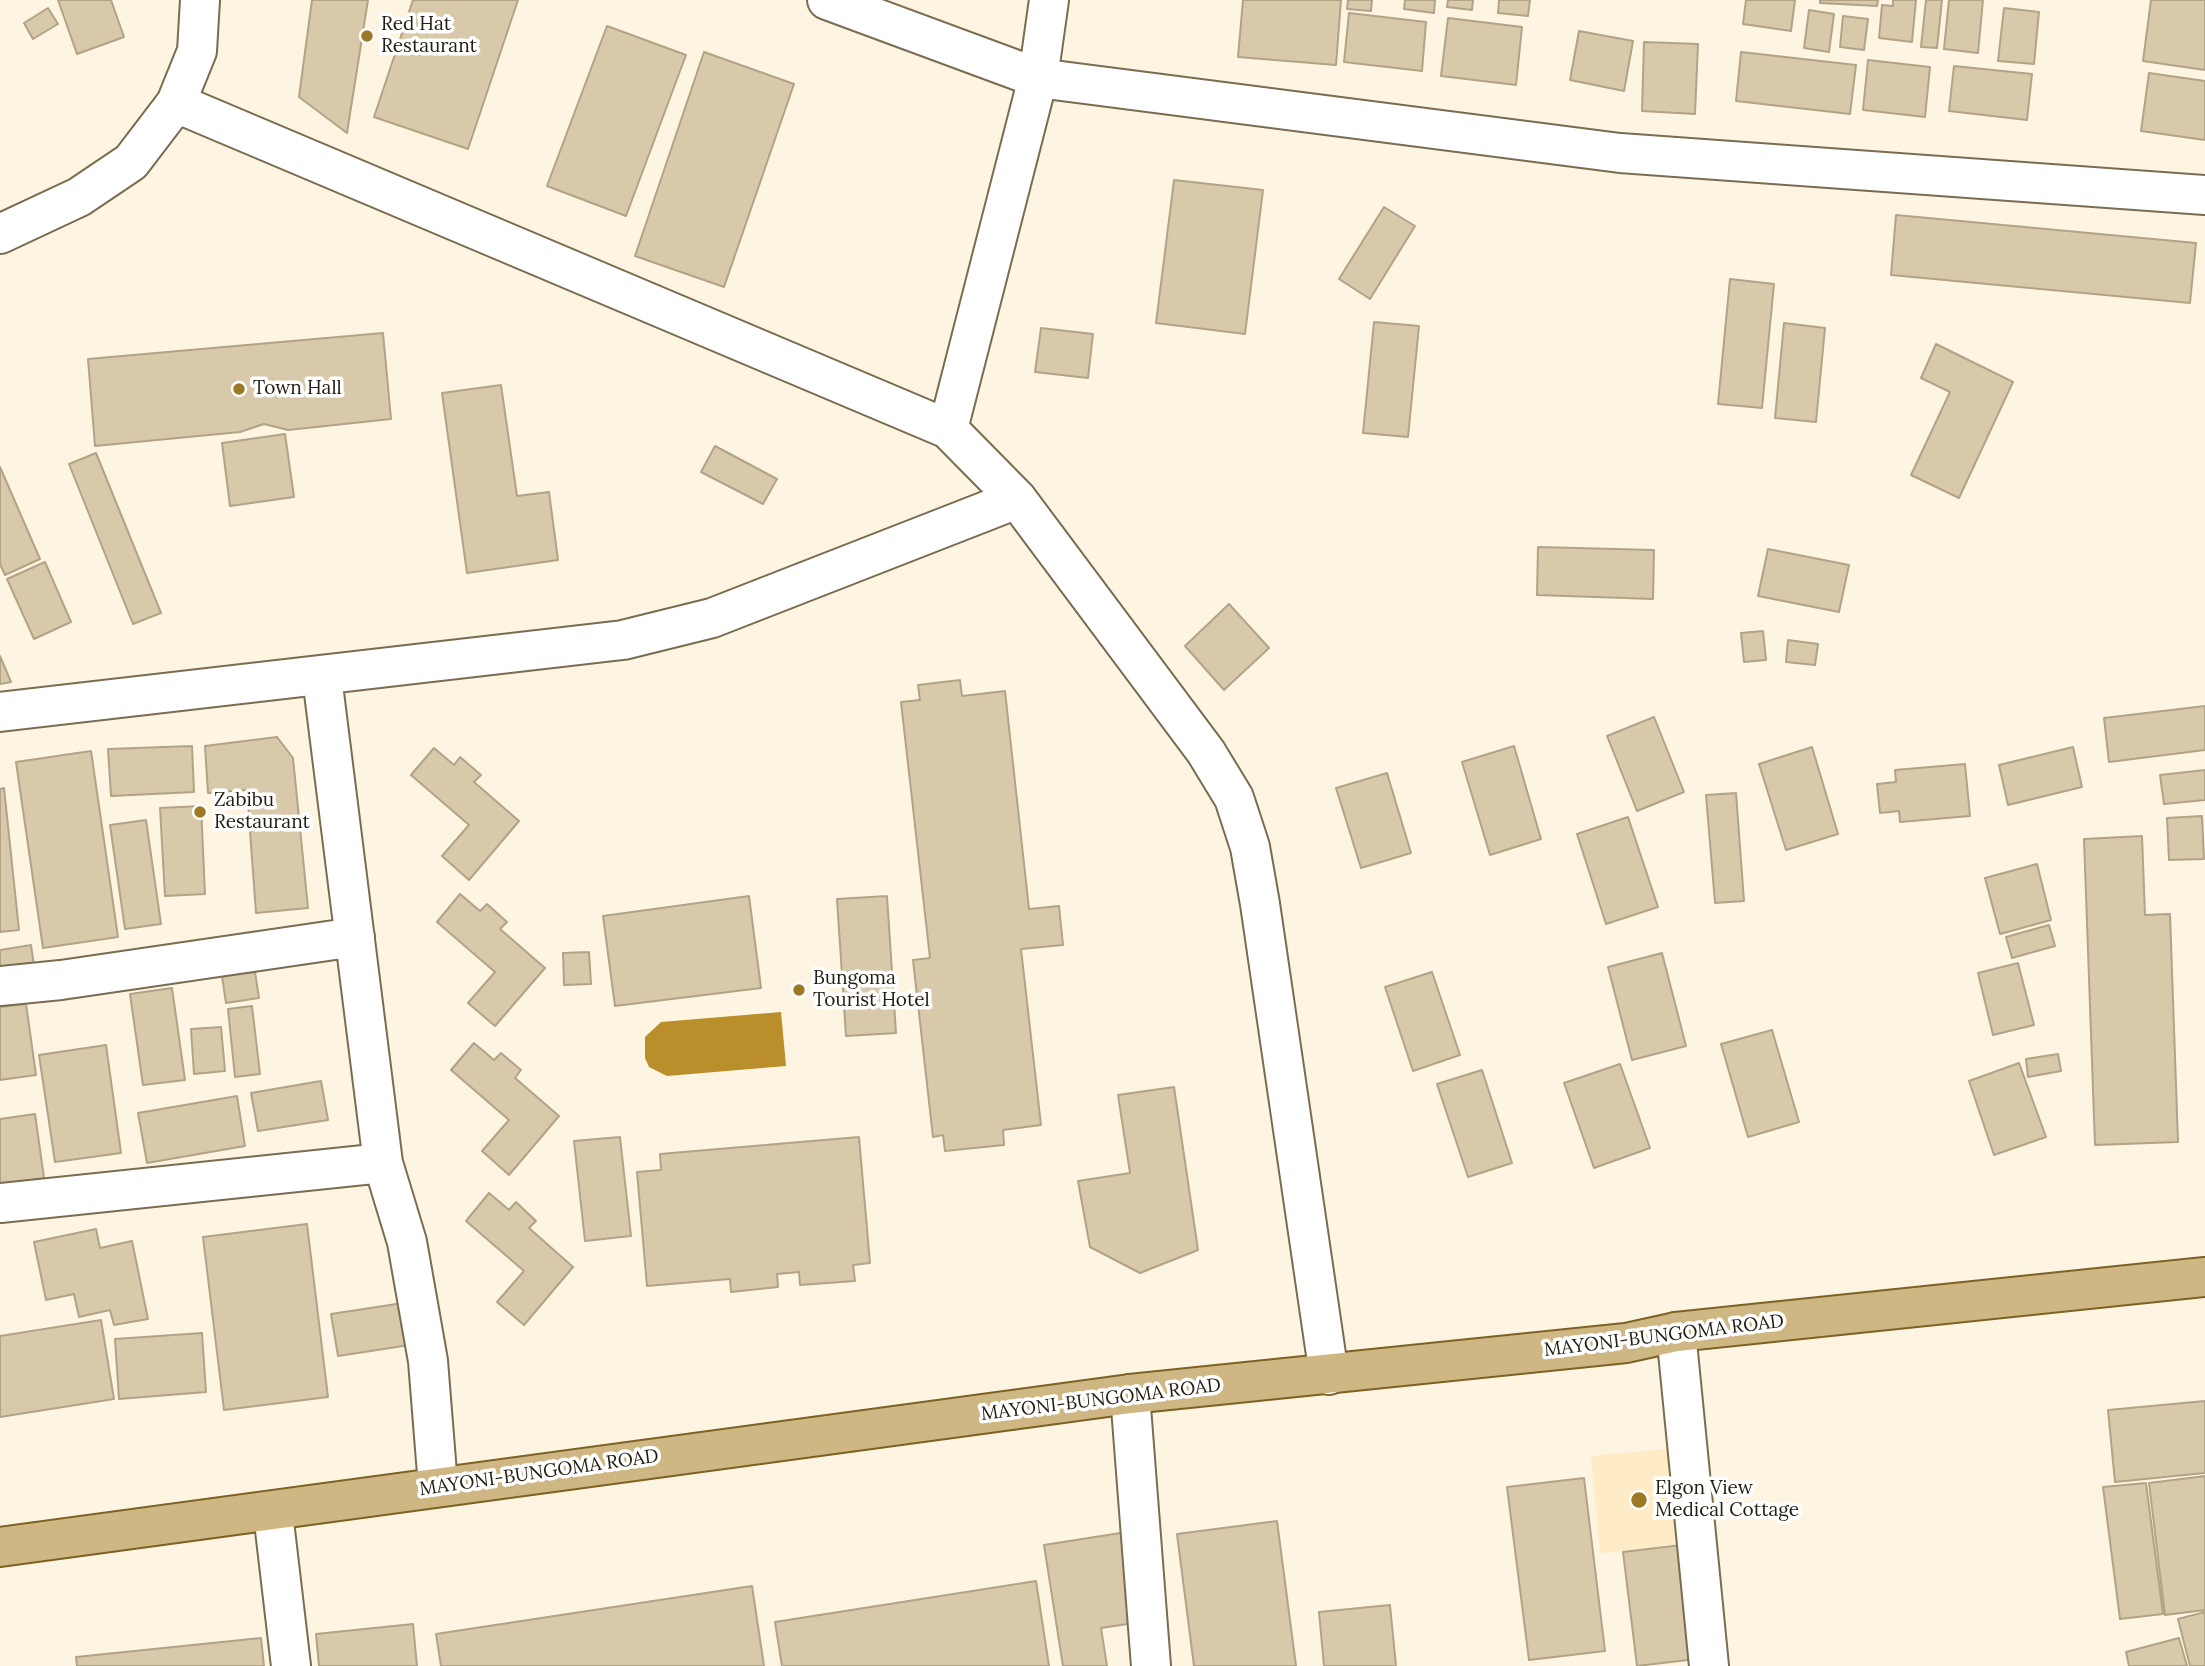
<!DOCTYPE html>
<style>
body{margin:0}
canvas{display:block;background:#fef4e2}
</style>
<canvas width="2205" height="1666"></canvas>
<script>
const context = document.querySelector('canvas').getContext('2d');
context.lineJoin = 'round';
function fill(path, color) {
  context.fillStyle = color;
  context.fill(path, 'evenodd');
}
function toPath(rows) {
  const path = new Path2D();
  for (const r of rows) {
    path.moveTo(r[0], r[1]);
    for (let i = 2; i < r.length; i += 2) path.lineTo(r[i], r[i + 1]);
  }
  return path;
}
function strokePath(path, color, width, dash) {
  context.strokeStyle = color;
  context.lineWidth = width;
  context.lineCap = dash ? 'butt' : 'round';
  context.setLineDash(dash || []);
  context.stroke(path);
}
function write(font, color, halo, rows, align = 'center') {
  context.font = font + ' Lora,serif';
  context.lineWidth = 7;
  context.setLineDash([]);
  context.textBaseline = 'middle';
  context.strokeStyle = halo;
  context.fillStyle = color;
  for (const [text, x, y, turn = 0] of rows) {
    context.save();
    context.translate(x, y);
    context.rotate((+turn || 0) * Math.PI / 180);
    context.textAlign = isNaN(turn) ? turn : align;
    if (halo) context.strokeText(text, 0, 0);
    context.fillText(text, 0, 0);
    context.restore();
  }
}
const built = toPath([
 [1677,1448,1686,1545,1600,1553,1591,1456]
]);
const water = toPath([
 [781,1012,786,1066,667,1076,649,1067,645,1058,645,1037,661,1022]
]);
const building = toPath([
 [58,0,111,0,124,37,77,54,58,0],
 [312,0,368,0,347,133,299,97,312,0],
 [413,0,518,0,468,149,374,117,413,0],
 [1243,0,1341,0,1336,65,1238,57,1243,0],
 [1348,0,1372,0,1371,11,1347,9,1348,0],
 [1405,0,1435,0,1434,13,1404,9,1405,0],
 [1448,0,1473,0,1472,10,1447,7,1448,0],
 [1499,0,1530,0,1528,16,1498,13,1499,0],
 [1746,0,1795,0,1791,31,1743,24,1746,0],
 [1820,0,1878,0,1877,6,1820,3,1820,0],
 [1893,0,1916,0,1912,42,1879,38,1882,5,1893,6,1893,0],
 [1926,0,1942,0,1937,48,1921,47,1926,0],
 [1949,0,1983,0,1978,53,1944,49,1949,0],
 [2151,0,2205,0,2205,70,2143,61,2151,0],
 [48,8,58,24,33,39,24,23,48,8],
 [2004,8,2039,12,2034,64,1998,61,2004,8],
 [1809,10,1834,14,1829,52,1804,48,1809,10],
 [1349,13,1426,22,1422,71,1344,62,1349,13],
 [1843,16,1868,19,1864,50,1840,47,1843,16],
 [1448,18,1522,27,1516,85,1441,76,1448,18],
 [607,26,686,55,626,216,547,186,607,26],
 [1579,31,1633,41,1624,91,1570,80,1579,31],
 [1644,42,1698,44,1695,114,1642,111,1644,42],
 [704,52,794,84,724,287,635,256,704,52],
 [1741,52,1856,65,1850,114,1736,101,1741,52],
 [1868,60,1930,67,1925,117,1863,110,1868,60],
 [1954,66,2032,74,2027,120,1949,111,1954,66],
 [2149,73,2205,81,2205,140,2141,131,2149,73],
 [1174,180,1263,190,1245,334,1156,323,1174,180],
 [1384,207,1415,226,1370,299,1339,279,1384,207],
 [1896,215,2196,243,2190,303,1891,275,1896,215],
 [1730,279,1774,284,1762,408,1718,404,1730,279],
 [1374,322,1419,326,1408,437,1363,433,1374,322],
 [1784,323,1825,328,1816,422,1775,418,1784,323],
 [1041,328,1093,334,1088,378,1035,372,1041,328],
 [383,333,391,419,288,430,264,424,240,432,95,446,88,359,383,333],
 [1936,344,2013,382,1959,498,1911,475,1950,392,1921,378,1936,344],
 [501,385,517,496,549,492,558,560,467,573,442,393,501,385],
 [285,434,294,497,230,506,222,443,285,434],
 [715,446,777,479,763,504,701,472,715,446],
 [96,453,161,613,133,624,69,464,96,453],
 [0,467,40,559,5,575,0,564,0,467],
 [1538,547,1654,550,1653,599,1537,595,1538,547],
 [1768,549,1849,565,1839,612,1758,596,1768,549],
 [45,562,71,622,34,639,7,579,45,562],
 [1229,604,1269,648,1224,690,1185,646,1229,604],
 [1763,631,1766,660,1744,662,1741,633,1763,631],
 [1788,640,1818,644,1815,665,1786,662,1788,640],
 [0,656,11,682,0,684,0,656],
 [960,680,962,696,1005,691,1029,909,1059,906,1063,945,1021,949,1041,1125,1003,1130,1004,1145,945,1151,943,1135,933,1137,913,960,930,958,901,702,920,700,918,685,960,680],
 [2205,706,2205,750,2109,762,2104,718,2205,706],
 [1654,717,1684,792,1637,811,1607,736,1654,717],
 [277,737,293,758,308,908,256,913,247,790,208,793,205,746,277,737],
 [192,746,194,792,111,796,108,749,192,746],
 [1514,746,1541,839,1490,855,1462,762,1514,746],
 [1812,747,1838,834,1786,850,1759,764,1812,747],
 [2073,747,2082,787,2008,805,1999,765,2073,747],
 [434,748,454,765,460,757,481,775,474,782,519,821,469,880,442,856,469,825,411,775,434,748],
 [91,751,118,937,43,948,16,762,91,751],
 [1965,764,1970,816,1900,822,1899,811,1880,813,1877,784,1896,782,1895,770,1965,764],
 [2205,770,2205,800,2164,804,2160,775,2205,770],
 [1387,773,1411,853,1361,868,1336,788,1387,773],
 [4,788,19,930,0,932,0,789,4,788],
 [1736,793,1744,901,1715,903,1706,795,1736,793],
 [201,806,205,894,165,896,160,808,201,806],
 [2202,816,2204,859,2169,860,2167,818,2202,816],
 [1628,817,1658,907,1606,924,1577,834,1628,817],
 [146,820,161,924,125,929,110,825,146,820],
 [2142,836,2145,915,2170,914,2178,1142,2095,1145,2084,839,2142,836],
 [2037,864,2051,920,2000,934,1985,878,2037,864],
 [460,894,480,911,487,904,507,922,500,929,545,968,495,1026,468,1003,495,972,437,922,460,894],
 [749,896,761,988,615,1006,603,916,749,896],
 [887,896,896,1033,846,1036,837,899,887,896],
 [2049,925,2055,946,2012,958,2006,937,2049,925],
 [31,945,35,973,0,978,0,950,31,945],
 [589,952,591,984,564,985,563,953,589,952],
 [1662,953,1686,1046,1632,1060,1608,967,1662,953],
 [2018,963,2034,1025,1993,1035,1978,973,2018,963],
 [255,972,259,998,226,1003,222,976,255,972],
 [1432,972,1460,1055,1413,1071,1385,987,1432,972],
 [172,988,185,1080,143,1085,130,994,172,988],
 [26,1004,36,1075,0,1080,0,1007,26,1004],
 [252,1006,260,1074,235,1077,228,1009,252,1006],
 [221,1027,225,1071,194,1074,191,1029,221,1027],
 [1772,1030,1799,1122,1748,1137,1721,1044,1772,1030],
 [474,1043,494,1060,501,1053,521,1070,515,1078,559,1116,509,1175,482,1151,509,1120,451,1070,474,1043],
 [106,1045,121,1153,55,1162,39,1055,106,1045],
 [2058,1054,2061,1071,2028,1077,2026,1059,2058,1054],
 [2019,1063,2046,1137,1994,1155,1969,1081,2019,1063],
 [1620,1064,1650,1148,1594,1168,1564,1083,1620,1064],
 [1482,1070,1512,1163,1468,1177,1437,1084,1482,1070],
 [321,1081,328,1120,258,1131,251,1093,321,1081],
 [1174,1087,1198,1250,1140,1273,1090,1247,1078,1181,1130,1173,1118,1095,1174,1087],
 [237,1096,245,1146,147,1163,138,1113,237,1096],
 [35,1114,44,1178,0,1185,0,1119,35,1114],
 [620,1137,631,1236,585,1241,574,1141,620,1137],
 [859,1137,870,1263,853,1265,855,1281,800,1285,799,1272,777,1274,778,1287,731,1292,730,1279,647,1286,637,1172,661,1170,660,1154,859,1137],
 [489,1193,509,1210,516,1202,536,1221,529,1228,573,1267,524,1325,497,1302,524,1271,466,1221,489,1193],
 [307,1224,328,1397,224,1410,203,1237,307,1224],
 [96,1229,100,1248,132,1241,148,1319,114,1325,110,1310,79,1317,74,1294,46,1300,34,1242,96,1229],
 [403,1303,410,1345,338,1356,331,1314,403,1303],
 [101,1320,114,1399,0,1417,0,1336,101,1320],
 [202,1333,206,1392,119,1399,115,1339,202,1333],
 [2205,1401,2205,1473,2115,1482,2108,1410,2205,1401],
 [2205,1476,2205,1610,2165,1615,2149,1483,2205,1476],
 [1584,1478,1605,1651,1529,1660,1507,1487,1584,1478],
 [2146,1483,2163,1614,2120,1619,2103,1487,2146,1483],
 [1277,1521,1296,1666,1194,1666,1177,1534,1277,1521],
 [1127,1532,1141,1622,1101,1628,1107,1666,1063,1666,1044,1545,1127,1532],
 [1690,1544,1705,1658,1637,1666,1623,1552,1690,1544],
 [1036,1581,1049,1666,782,1666,775,1622,1036,1581],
 [752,1586,764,1666,441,1666,436,1634,752,1586],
 [1390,1605,1396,1666,1324,1666,1319,1612,1390,1605],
 [2205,1612,2205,1666,2190,1666,2178,1619,2205,1612],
 [413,1624,417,1666,319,1666,316,1634,413,1624],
 [261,1638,264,1666,77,1666,76,1657,261,1638],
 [2179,1638,2187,1666,2129,1666,2126,1652,2179,1638]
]);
const minor = toPath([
 [827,0,1038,78,1620,153,2205,195],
 [176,103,948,429,1017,499,1206,752,1234,798,1250,847,1260,904,1329,1375],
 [948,429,1038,78,1049,0],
 [322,677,383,1163,407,1242,428,1361,438,1486],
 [0,712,623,640,712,618,1017,499],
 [0,986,61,980,355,937],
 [0,1203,383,1163],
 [1676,1332,1709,1666],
 [1130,1394,1151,1666],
 [273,1513,291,1666]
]);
const tertiary = toPath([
 [0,234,79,197,131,162,176,103,197,51,200,0]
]);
const primary = toPath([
 [0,1547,1130,1394,1626,1343,1676,1332,2205,1277]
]);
const markers = [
 [367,36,7,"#9e7925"],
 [239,389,7,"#9e7925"],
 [200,812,7,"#9e7925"],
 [799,990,7,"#9e7925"],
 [1639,1500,9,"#9e7925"]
];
const poiNames = [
 ["Red Hat",381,25],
 ["Restaurant",381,47],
 ["Town Hall",253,389],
 ["Zabibu",214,801],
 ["Restaurant",214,823],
 ["Bungoma",813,979],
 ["Tourist Hotel",813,1001],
 ["Elgon View",1655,1489],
 ["Medical Cottage",1655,1511]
];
const streetNames = [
 ["MAYONI-BUNGOMA ROAD",1664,1336,-7],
 ["MAYONI-BUNGOMA ROAD",1101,1400,-7],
 ["MAYONI-BUNGOMA ROAD",539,1473,-8]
];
fill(built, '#ffebc5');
fill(water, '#ba8f2b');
fill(building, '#d9c9ab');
strokePath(building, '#b2a386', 2);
strokePath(minor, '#7a6c50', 42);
strokePath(tertiary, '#7a6c50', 42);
strokePath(primary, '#7d6224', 42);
strokePath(minor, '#fff', 38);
strokePath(tertiary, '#fff', 38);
strokePath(primary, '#ceb782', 38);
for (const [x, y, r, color] of markers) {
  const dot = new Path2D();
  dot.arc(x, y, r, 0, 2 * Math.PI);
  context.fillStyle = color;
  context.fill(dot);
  strokePath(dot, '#fff', 2.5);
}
write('19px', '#221d11', '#fff', poiNames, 'left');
write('19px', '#221d11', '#fff', streetNames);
</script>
